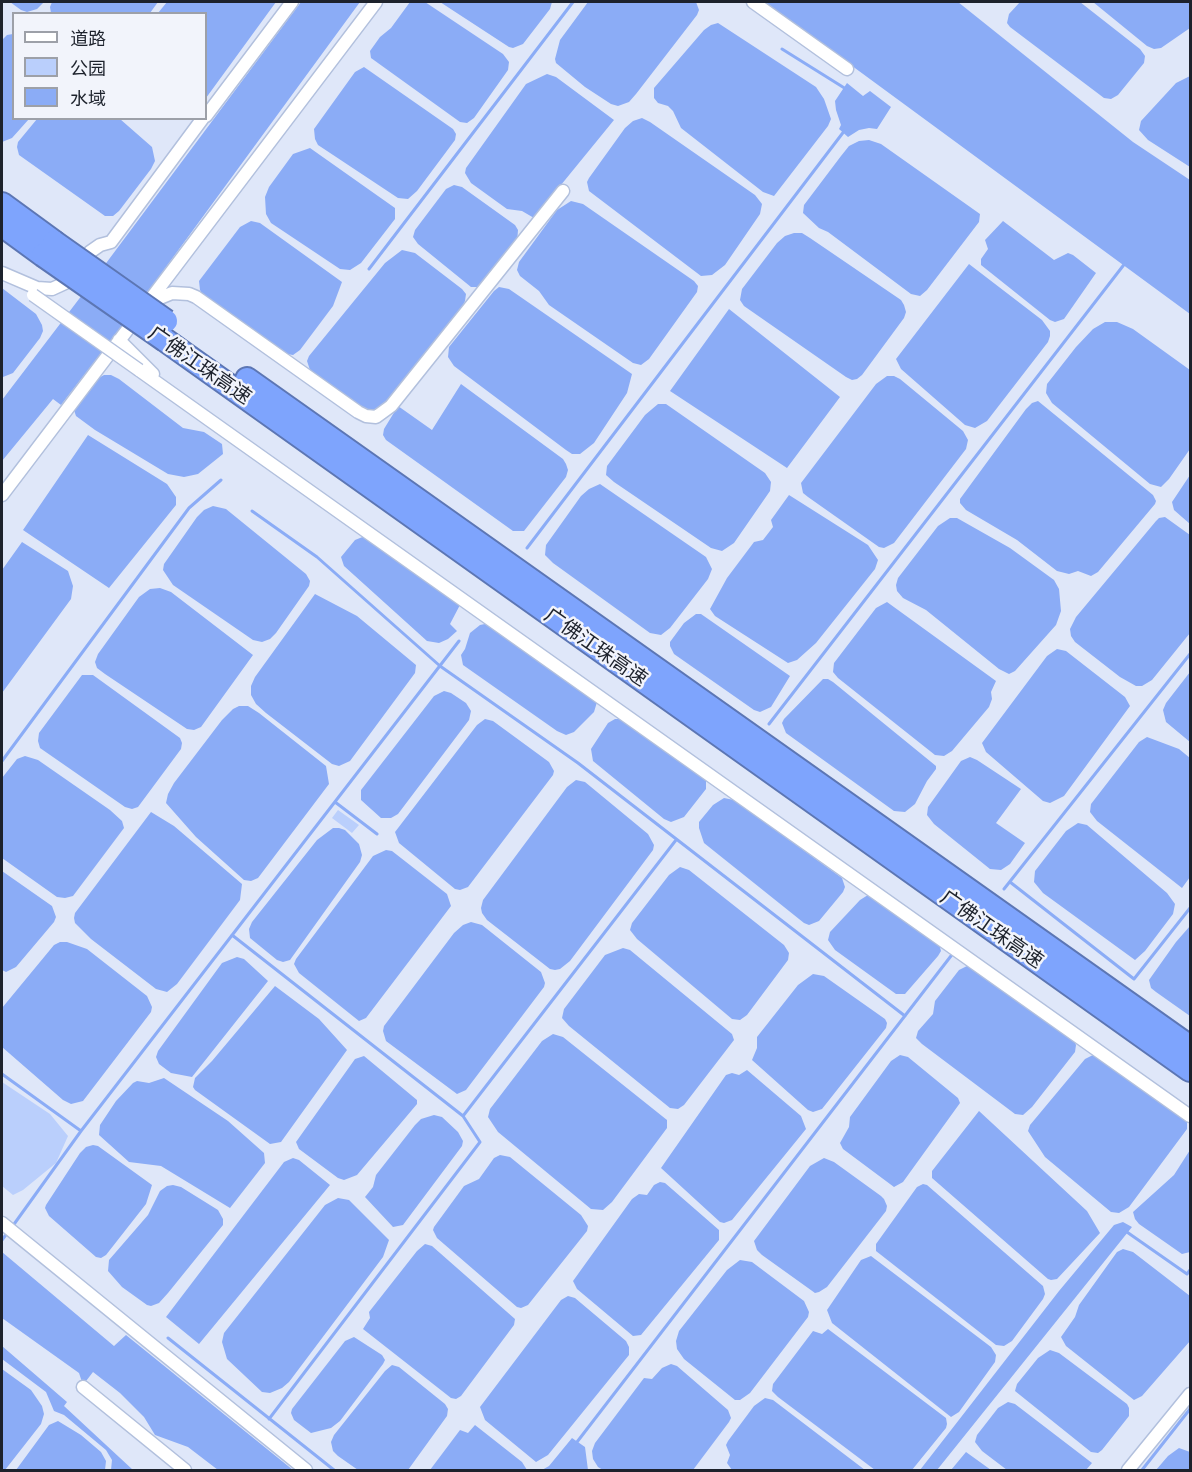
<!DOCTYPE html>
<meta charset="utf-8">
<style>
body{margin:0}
#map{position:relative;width:1192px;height:1472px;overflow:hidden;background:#dfe7f9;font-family:Ubuntu,"Noto Sans SC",sans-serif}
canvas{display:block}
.frame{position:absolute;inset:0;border:3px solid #1d222c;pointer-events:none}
.legend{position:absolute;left:12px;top:12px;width:195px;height:108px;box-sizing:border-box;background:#f2f4fb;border:2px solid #9da0a8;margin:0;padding:8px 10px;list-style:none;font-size:18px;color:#1d222c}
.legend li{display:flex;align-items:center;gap:12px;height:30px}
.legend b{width:30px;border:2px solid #9da0a8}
</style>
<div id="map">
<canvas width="1192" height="1472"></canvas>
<div class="frame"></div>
<ul class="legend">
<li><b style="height:8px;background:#fff"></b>道路</li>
<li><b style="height:16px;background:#bacffc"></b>公园</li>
<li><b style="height:16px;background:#8bacf6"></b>水域</li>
</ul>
</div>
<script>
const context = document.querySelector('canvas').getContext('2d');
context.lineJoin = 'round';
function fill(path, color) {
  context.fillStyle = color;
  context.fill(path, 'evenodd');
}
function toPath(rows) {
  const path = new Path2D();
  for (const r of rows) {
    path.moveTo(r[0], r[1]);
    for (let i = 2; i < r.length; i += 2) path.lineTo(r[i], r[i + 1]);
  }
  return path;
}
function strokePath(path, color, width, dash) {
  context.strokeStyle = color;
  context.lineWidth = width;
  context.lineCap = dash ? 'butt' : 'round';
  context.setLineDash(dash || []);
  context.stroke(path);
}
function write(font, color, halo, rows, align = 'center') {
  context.font = font + ' Ubuntu,"Noto Sans SC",sans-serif';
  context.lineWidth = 5;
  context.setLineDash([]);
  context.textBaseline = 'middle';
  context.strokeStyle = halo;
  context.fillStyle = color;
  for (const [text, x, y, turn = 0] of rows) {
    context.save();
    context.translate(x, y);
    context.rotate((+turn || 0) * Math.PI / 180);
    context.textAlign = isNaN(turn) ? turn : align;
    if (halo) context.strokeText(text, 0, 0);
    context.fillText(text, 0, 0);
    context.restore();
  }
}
const green = toPath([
 [338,810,359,825,352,833,332,818],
 [2,1082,50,1114,68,1136,56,1163,23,1190,13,1195,2,1186]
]);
const water = toPath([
 [10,2,44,2,37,9,27,12,21,10],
 [52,2,158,2,150,13,51,13,50,7],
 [167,2,276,2,206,98,206,14,158,13],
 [301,2,360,2,136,308,61,405,53,399,2,461,2,400,95,278],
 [410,2,425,2,503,54,509,62,508,70,474,118,467,123,460,122,371,58,370,51,380,37,391,28],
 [440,2,552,2,550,9,523,44,513,48,509,47],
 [588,2,696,2,699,10,697,15,636,94,629,102,618,106,611,104,585,87,556,63,555,59,560,40],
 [765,2,958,2,1133,142,1190,180,1190,314],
 [1020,2,1080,2,1140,49,1145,56,1144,63,1118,95,1111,99,1104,98,1010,27,1007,23,1009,14],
 [1093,2,1190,2,1190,28,1161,48,1154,49,1147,46],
 [718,23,816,87,824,99,831,119,828,126,774,196,763,192,681,128,673,111,668,106,658,103,654,98,654,88,704,30,711,25],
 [13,34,14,118,29,119,12,138,2,142,2,40,7,35],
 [364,67,453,129,456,134,455,140,417,191,408,199,398,198,318,145,315,139,314,129,355,72],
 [547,74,556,77,614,120,534,218,522,211,507,209,471,183,465,173,466,168,526,84],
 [1190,76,1190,167,1148,140,1139,130,1141,121,1176,83],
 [847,83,863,96,870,91,891,107,877,129,869,128,859,130,848,137,839,129,841,125,836,110,835,101],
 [642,118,650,122,755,195,762,204,760,214,725,265,712,275,701,276,589,191,587,182,589,178,625,128,633,121],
 [37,119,120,119,152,147,155,161,151,169,119,211,113,216,105,216,19,155,17,147,18,142],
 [869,140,881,144,980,214,979,222,927,290,920,296,911,294,828,232,819,228,803,213,804,205,841,156,849,146,859,141],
 [310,148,395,208,395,219,361,263,350,270,340,269,271,223,266,214,265,197,269,187,293,154],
 [454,185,462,187,515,225,518,230,517,243,479,287,471,287,418,244,413,237,415,230,446,189],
 [571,201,583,204,694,281,698,286,697,292,649,359,641,365,633,363,549,305,539,291,520,276,517,270,519,262,557,210],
 [251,221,260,223,342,282,333,306,300,350,293,355,287,354,202,294,200,290,199,281,240,227],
 [1003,221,1054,260,1068,253,1073,255,1096,273,1064,319,1055,322,1050,320,981,265,981,259,988,249,985,240],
 [794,233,802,233,810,238,901,300,904,305,906,312,904,318,862,375,857,379,852,380,846,377,744,306,740,300,742,289,777,243,785,236],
 [402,250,415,253,462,289,466,294,465,301,461,310,384,405,371,411,367,410,310,370,307,361,309,356,385,263],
 [969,264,1042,320,1050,331,1050,336,1048,342,987,421,975,428,965,425,901,369,896,359],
 [499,287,509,289,632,374,627,393,594,443,580,454,572,454,566,450,454,366,448,357,449,347,494,291],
 [2,288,36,314,42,325,43,331,40,338,13,373,3,377,2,376],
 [729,309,840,397,787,468,670,391],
 [1105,322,1117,322,1133,329,1190,370,1190,449,1169,479,1161,487,1150,484,1052,403,1046,393,1047,384,1076,347,1093,329],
 [104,375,111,375,119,379,183,428,204,432,222,444,223,454,198,474,184,477,168,474,95,430,76,416,74,410,76,405,95,380],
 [887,376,894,376,900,379,963,431,968,440,966,449,894,543,884,548,879,547,808,497,803,493,801,483,876,384],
 [461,384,563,459,566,464,568,470,566,477,524,531,513,531,386,440,383,435,384,429,398,406,432,430],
 [1038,401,1153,495,1156,501,1155,504,1098,572,1091,576,1078,571,1069,574,1057,571,1017,540,966,510,960,503,960,499,1026,409,1032,403],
 [658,404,666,404,765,473,771,482,770,491,734,543,722,551,711,548,614,482,606,475,607,466,645,415],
 [88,435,167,484,176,497,176,505,109,588,23,530],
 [1190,475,1190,524,1174,510,1172,502],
 [600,484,706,557,712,569,708,579,670,628,661,635,650,633,553,563,545,555,546,545,581,496,589,489],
 [789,495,868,545,878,560,875,569,816,643,797,660,788,663,715,616,710,609,727,578,754,542,763,540,773,527,771,520],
 [213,506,226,509,306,574,310,581,309,586,276,633,270,639,262,642,253,640,173,585,163,570,164,564,197,517,204,510],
 [1165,517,1190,535,1190,633,1152,680,1142,686,1136,686,1120,677,1075,642,1071,636,1070,629,1076,617,1156,521,1159,518],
 [950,518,957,518,1010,548,1054,580,1059,589,1061,611,1056,625,1015,671,1009,674,999,669,926,610,903,598,897,591,896,585,898,578,938,526],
 [365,536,461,603,450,624,457,631,448,639,439,643,427,641,344,566,341,557,355,540],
 [22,542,68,571,73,586,71,599,2,693,2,570],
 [160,588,171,592,253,655,201,727,194,730,187,729,105,674,97,668,95,662,98,654,139,597,150,589],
 [315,594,357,616,416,665,415,673,350,761,339,766,332,764,266,713,256,704,251,695,251,686,255,677],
 [887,602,996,681,991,692,992,699,989,707,952,751,944,756,935,755,838,678,833,672,834,663,876,608],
 [696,614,701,614,790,676,771,707,760,712,754,710,674,654,670,646,670,642,684,623],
 [485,624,597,702,594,712,574,732,566,735,557,731,463,665,461,655,465,649,470,633,480,625],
 [1057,649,1066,651,1125,697,1130,706,1064,796,1050,803,1043,801,986,752,982,743,1047,656],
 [1190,672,1190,742,1166,722,1163,710,1166,703],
 [82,675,93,675,180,738,182,743,181,749,138,807,132,809,125,807,40,748,38,741,39,733],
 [823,679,828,679,833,682,936,766,936,769,927,781,915,804,905,812,894,811,786,733,782,723,784,719],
 [444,691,451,693,466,703,471,711,469,720,398,814,391,818,381,818,361,800,361,790,434,696],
 [239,706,248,706,259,713,326,766,329,784,258,878,251,881,244,880,196,837,166,803,168,794,174,783,222,720,233,709],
 [485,719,493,721,549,762,554,771,553,775,468,887,460,890,455,889,399,843,395,832,477,725],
 [615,719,621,719,706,778,706,789,684,817,671,822,664,819,593,761,591,749,608,723],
 [1147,737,1179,749,1190,758,1190,877,1182,888,1097,821,1090,812,1091,804,1139,742],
 [25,756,38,760,110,810,122,821,124,828,73,896,65,898,57,897,2,858,2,778,17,759],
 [970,757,977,760,1021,789,996,823,1025,843,1010,864,1001,870,990,869,934,824,927,815,928,807,961,761],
 [576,780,585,782,648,834,654,845,653,850,570,961,560,969,555,970,550,969,487,920,482,913,481,908,483,900,567,787],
 [724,798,734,800,842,878,845,887,843,892,819,921,809,925,804,923,704,843,699,828,699,822,713,805],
 [151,812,174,826,242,884,240,900,177,984,167,992,156,989,91,939,75,923,74,918,75,913],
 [1078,823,1087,825,1167,893,1175,904,1173,914,1145,951,1135,960,1043,893,1034,882,1035,871,1066,831],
 [333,828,339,828,345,830,359,844,362,855,360,862,290,960,283,962,277,960,250,938,249,929,252,922,317,840],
 [386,850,392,851,447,894,451,906,366,1018,359,1021,299,973,294,964,296,959,373,856],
 [680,867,689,870,784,945,789,953,788,960,747,1015,740,1020,732,1019,637,939,630,930,632,923,669,875],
 [2,871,52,906,56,917,54,922,16,967,6,972,2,970],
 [868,895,872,896,939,943,941,951,938,956,905,994,896,994,835,950,828,940,830,932,860,900],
 [471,922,482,925,541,972,545,983,544,987,466,1090,457,1094,386,1041,383,1031,384,1026,454,933,463,925],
 [1190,926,1190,1016,1156,992,1151,988,1149,980,1176,942],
 [60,942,67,942,87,949,147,996,152,1007,151,1012,83,1101,71,1104,63,1100,2,1047,2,1008,54,945],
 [623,948,630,950,732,1034,734,1040,684,1105,678,1109,670,1108,569,1026,562,1018,564,1009,605,955],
 [237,957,244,959,268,981,192,1077,171,1073,159,1064,156,1057,158,1051,222,963],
 [967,966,970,966,1074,1041,1076,1045,1075,1052,1032,1107,1023,1115,1015,1114,922,1044,916,1038,918,1031,933,1014,935,1001,959,970],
 [813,974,824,976,885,1019,887,1023,886,1028,822,1109,813,1112,808,1110,752,1060,757,1048,757,1037,798,985],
 [275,986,319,1019,347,1050,281,1142,270,1144,195,1090,193,1087,195,1078,212,1061],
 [553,1034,563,1037,667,1120,667,1128,612,1202,603,1210,591,1209,498,1132,488,1117,490,1109,542,1041],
 [900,1055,908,1057,958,1098,960,1103,903,1182,894,1187,843,1149,840,1143,849,1127,850,1117,891,1061],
 [1093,1055,1187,1119,1187,1129,1129,1207,1119,1213,1111,1212,1045,1157,1028,1131,1030,1125,1085,1059],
 [364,1056,417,1100,417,1104,357,1175,344,1180,338,1178,299,1149,296,1142,355,1059],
 [747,1070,801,1116,806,1129,732,1220,724,1223,720,1222,661,1168,726,1075,732,1073,739,1075],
 [164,1078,228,1121,264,1153,265,1163,230,1208,161,1166,129,1162,99,1135,100,1125,116,1101,133,1083,137,1081,149,1083],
 [979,1111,1087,1211,1100,1233,1057,1279,1051,1280,1048,1279,932,1178,932,1171],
 [434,1115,442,1117,458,1132,463,1141,462,1146,403,1225,393,1227,365,1197,373,1187,376,1175,415,1125,421,1119],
 [93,1145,98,1146,152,1185,146,1204,106,1255,101,1258,96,1257,49,1216,45,1208,46,1205,80,1153,86,1147],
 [1190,1150,1190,1252,1182,1254,1139,1224,1135,1219,1133,1212,1174,1175],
 [500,1155,510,1157,581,1215,588,1226,587,1231,528,1305,521,1308,517,1307,437,1238,433,1230,434,1227,464,1186,479,1179,494,1158],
 [293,1158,299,1160,330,1185,199,1344,166,1317,284,1162],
 [824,1158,834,1162,881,1196,884,1199,887,1206,886,1211,827,1287,819,1292,815,1293,762,1255,757,1250,754,1241,810,1166],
 [660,1182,665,1183,719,1230,719,1240,641,1335,633,1336,577,1289,573,1281,632,1199,639,1194,647,1195,654,1185],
 [923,1184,927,1185,1043,1286,1045,1294,1043,1299,1012,1341,1004,1346,996,1345,876,1251,876,1244,917,1187],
 [173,1185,181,1187,218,1210,223,1219,223,1225,168,1293,159,1303,151,1306,147,1305,122,1287,108,1271,109,1260,148,1215,160,1191,167,1186],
 [338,1198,349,1200,389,1240,383,1257,289,1382,282,1388,270,1393,262,1392,227,1359,222,1342,224,1333,325,1205],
 [1123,1222,1132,1227,937,1470,920,1470,1059,1291,1114,1225],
 [425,1244,432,1246,515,1319,514,1325,461,1396,456,1399,451,1398,363,1329,370,1318,369,1312,417,1251],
 [1123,1249,1133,1252,1190,1296,1190,1341,1142,1396,1134,1400,1066,1346,1061,1337,1075,1317,1079,1305,1117,1252],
 [2,1252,114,1346,126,1335,293,1470,218,1470,188,1447,155,1435,144,1417,120,1393,93,1372,83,1385,79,1373,2,1318],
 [871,1256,991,1347,996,1355,995,1362,959,1412,951,1417,832,1323,827,1310,861,1260],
 [740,1260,752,1262,804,1301,809,1312,808,1317,750,1393,740,1400,735,1400,684,1359,677,1349,676,1341,679,1331,727,1270],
 [568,1296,575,1298,626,1341,629,1347,629,1355,548,1455,536,1462,485,1420,480,1407,561,1300],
 [828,1329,946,1418,947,1424,946,1428,912,1470,875,1470,778,1397,772,1391,773,1384,813,1331,822,1334],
 [354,1337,382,1355,385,1360,383,1364,340,1421,331,1428,311,1433,294,1420,291,1413,292,1409,345,1341],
 [2,1346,67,1402,64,1406,133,1470,111,1470,112,1460,106,1450,64,1415,54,1411,46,1392,2,1359],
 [1050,1350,1059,1353,1127,1404,1129,1408,1129,1416,1102,1450,1098,1453,1091,1452,1015,1391,1017,1384,1038,1358],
 [671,1364,677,1366,728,1410,731,1418,729,1422,693,1470,603,1470,598,1467,593,1459,592,1451,595,1443,644,1378,652,1379,662,1368],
 [392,1365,399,1367,445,1404,448,1409,447,1416,408,1470,358,1470,338,1456,333,1451,331,1442,334,1435,385,1371],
 [2,1369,31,1390,42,1406,44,1414,41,1424,5,1470,2,1470],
 [765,1398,773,1400,865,1470,732,1470,727,1463,730,1455,726,1445,728,1441,754,1406],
 [1008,1402,1015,1404,1092,1463,1086,1470,1007,1470,982,1451,975,1442,977,1435,998,1408],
 [58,1421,81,1435,101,1452,106,1461,105,1470,16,1470,49,1425],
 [475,1425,522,1462,527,1470,430,1470,460,1430,468,1433],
 [572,1438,585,1447,588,1470,542,1470,549,1466],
 [1179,1448,1190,1452,1190,1470,1156,1470,1168,1456],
 [966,1452,991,1470,951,1470]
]);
const stream = toPath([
 [782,49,846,89],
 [369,269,573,2],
 [252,511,317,557,440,666,578,763,905,1016],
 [527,548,845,130],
 [769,724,1126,262],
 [2,761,189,508,221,480],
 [335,802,377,834],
 [1010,882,1134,979,1190,908],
 [1004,889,1190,654],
 [232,935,463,1116,480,1142,269,1419],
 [2,1074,81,1131],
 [463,1116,676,840],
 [12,1227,81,1131,459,641],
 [1124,1230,1187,1274,1190,1270],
 [2,1240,8,1232],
 [168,1338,334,1470],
 [577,1442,954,952],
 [1142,1470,1190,1409]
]);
const minor = toPath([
 [753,2,847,69],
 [206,116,292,2],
 [2,273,37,288,52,289,65,283,90,252,100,245,111,242,203,118],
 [150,302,172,293,189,294,196,297,358,412,366,416,376,417,391,406,563,191],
 [119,340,153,374],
 [139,370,1190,1116],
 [2,495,376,2],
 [2,1223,306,1470],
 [83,1387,185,1470],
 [1128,1470,1190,1394]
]);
const motorway = toPath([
 [2,204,54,242],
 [2,225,43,255],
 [165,340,1190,1070],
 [247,379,1190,1047]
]);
const minorBridge = toPath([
 [33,295,139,370]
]);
const motorwayBridge = toPath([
 [54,242,166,321],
 [43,255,165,340]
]);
const streetNames = [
 ["广佛江珠高速",200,365,35],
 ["广佛江珠高速",596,647,35],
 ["广佛江珠高速",992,929,35]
];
fill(green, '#bacffc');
fill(water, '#8bacf6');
strokePath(stream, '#8bacf6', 3);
strokePath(minor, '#b2c0dd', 15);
strokePath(motorway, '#5c76b4', 26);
strokePath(minor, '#fff', 12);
strokePath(motorway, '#7ea4fd', 22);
strokePath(minorBridge, '#b2c0dd', 15, []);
strokePath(motorwayBridge, '#5c76b4', 26, []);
strokePath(minorBridge, '#fff', 12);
strokePath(motorwayBridge, '#7ea4fd', 22);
write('20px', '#1d222c', '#f2f4fb', streetNames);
</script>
